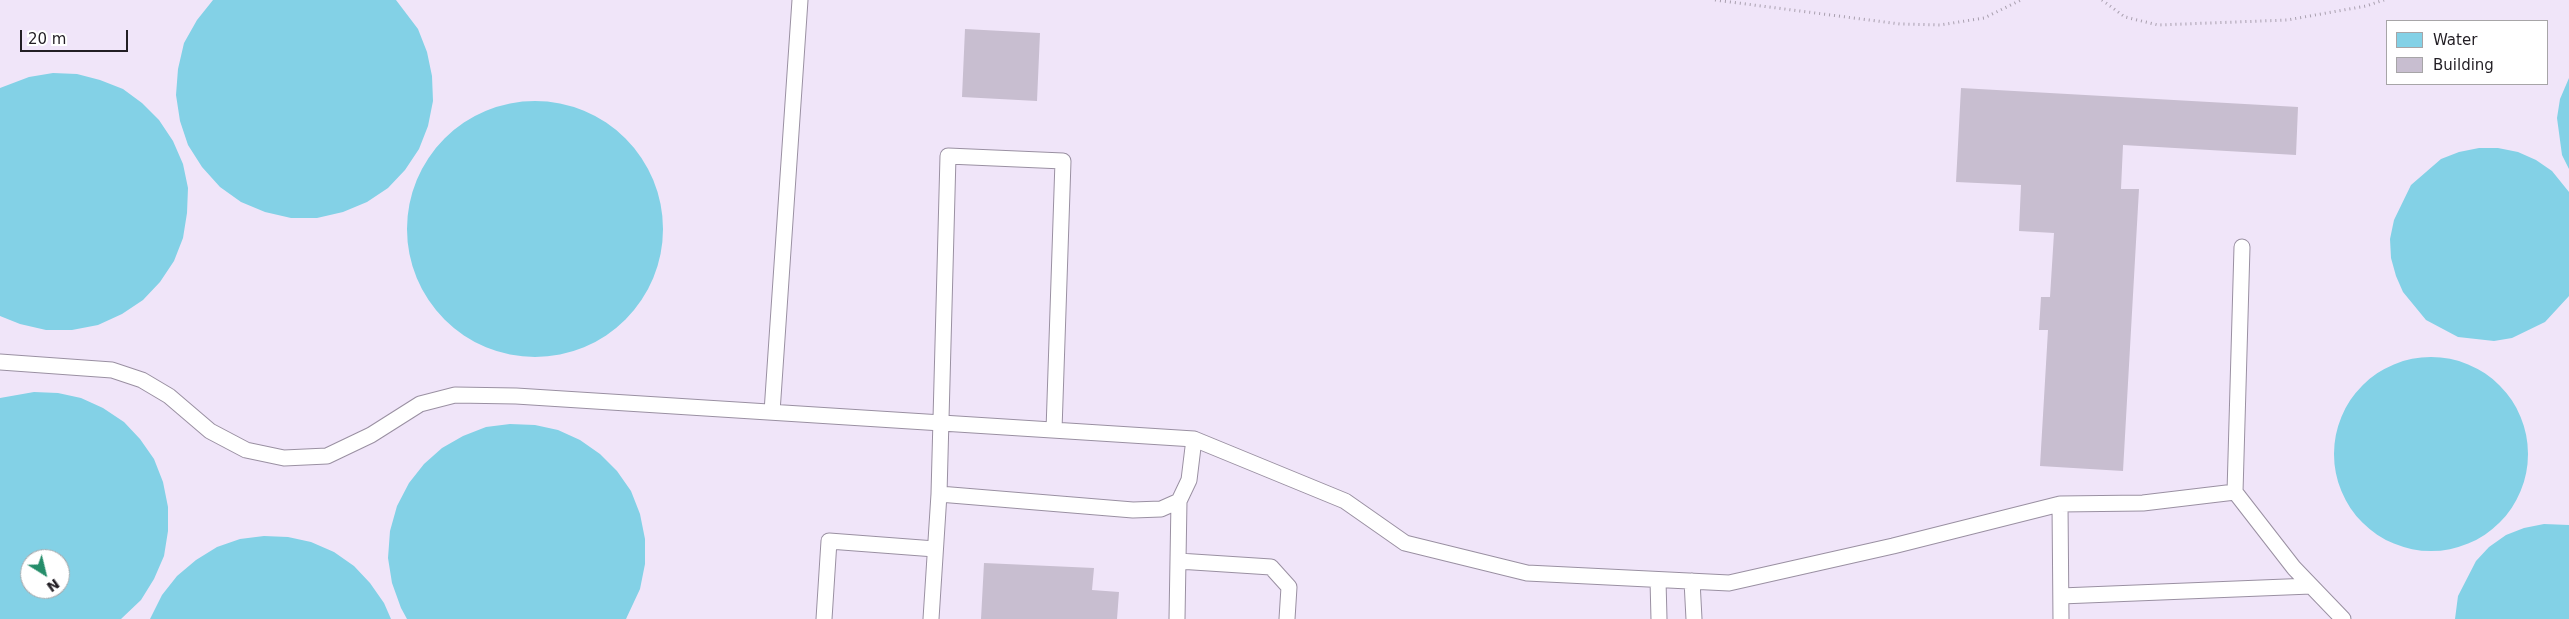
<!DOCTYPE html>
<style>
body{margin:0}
#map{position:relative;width:2569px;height:619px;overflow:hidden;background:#f0e5f9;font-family:"DejaVu Sans",sans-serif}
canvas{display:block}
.legend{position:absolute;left:2386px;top:20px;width:162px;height:65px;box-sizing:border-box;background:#fff;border:1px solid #a7a5a7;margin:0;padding:6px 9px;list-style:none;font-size:15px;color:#221e24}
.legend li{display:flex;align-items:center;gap:10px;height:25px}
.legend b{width:25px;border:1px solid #a7a5a7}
.north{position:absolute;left:20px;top:549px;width:50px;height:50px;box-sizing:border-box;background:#fff;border:1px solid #a7a5a7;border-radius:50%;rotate:144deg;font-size:14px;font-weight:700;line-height:20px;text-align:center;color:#221e24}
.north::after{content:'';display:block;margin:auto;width:18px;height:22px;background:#258d6a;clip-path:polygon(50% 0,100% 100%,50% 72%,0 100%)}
.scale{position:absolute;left:20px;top:30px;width:108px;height:22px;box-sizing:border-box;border:2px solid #221e24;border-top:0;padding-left:6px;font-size:15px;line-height:18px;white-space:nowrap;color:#221e24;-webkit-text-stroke:4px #fff;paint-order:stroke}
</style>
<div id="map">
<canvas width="2569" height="619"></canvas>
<ul class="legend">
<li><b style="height:14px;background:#83d1e6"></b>Water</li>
<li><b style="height:14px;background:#c8bed0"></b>Building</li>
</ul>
<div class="north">N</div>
<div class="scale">20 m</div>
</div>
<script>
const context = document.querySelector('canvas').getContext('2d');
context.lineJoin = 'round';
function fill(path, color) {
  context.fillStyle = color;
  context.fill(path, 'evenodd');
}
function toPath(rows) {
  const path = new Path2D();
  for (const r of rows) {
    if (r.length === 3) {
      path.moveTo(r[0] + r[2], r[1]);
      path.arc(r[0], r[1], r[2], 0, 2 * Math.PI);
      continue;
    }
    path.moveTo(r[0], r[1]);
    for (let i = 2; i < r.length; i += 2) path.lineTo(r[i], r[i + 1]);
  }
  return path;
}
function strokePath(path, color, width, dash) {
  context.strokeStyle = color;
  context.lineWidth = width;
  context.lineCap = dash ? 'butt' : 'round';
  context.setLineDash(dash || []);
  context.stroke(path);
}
const water = toPath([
 [213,0,396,0,418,29,427,52,432,76,433,101,428,126,419,149,405,170,388,188,367,202,343,212,317,218,291,218,265,212,241,202,220,187,202,167,188,145,180,121,176,95,178,69,184,43,197,20],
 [53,73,77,74,100,80,123,89,142,103,159,120,173,141,183,164,188,188,187,213,183,238,174,261,160,282,143,300,122,314,98,325,72,330,46,330,20,324,0,316,0,88,29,77],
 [2569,78,2569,169,2562,155,2557,118,2560,99],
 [535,229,128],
 [2479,148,2498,148,2518,152,2536,160,2552,171,2569,192,2569,296,2545,322,2512,338,2494,341,2458,337,2426,320,2403,292,2396,276,2391,258,2390,239,2394,220,2411,185,2441,159,2459,152],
 [2431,454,97],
 [34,392,58,393,81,398,103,408,124,422,140,439,154,459,163,482,168,507,168,531,164,556,154,579,141,600,121,619,0,619,0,398],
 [30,559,60,559,60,589,30,589],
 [510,424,535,425,558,430,580,440,600,454,617,471,631,491,640,514,645,539,645,564,640,589,626,619,407,619,401,608,392,583,388,558,390,531,397,506,409,483,424,464,442,448,463,436,486,427],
 [2544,524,2569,525,2569,619,2455,619,2458,596,2476,561,2489,547,2506,535,2524,528],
 [264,536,288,537,311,542,334,552,354,566,370,583,384,603,391,619,150,619,162,595,177,576,196,560,217,547,240,539]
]);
const building = toPath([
 [965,29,1040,33,1037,101,962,97],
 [1961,88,2298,107,2296,155,2123,145,2121,189,2139,189,2123,471,2040,466,2048,330,2039,330,2041,297,2050,297,2054,233,2019,231,2021,185,1956,182],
 [984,563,1094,568,1092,590,1119,592,1117,619,981,619]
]);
const path = toPath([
 [1715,0,1900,24,1940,25,1984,18,2021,0],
 [2102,0,2125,17,2158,25,2287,20,2366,6,2384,0]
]);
const lane = toPath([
 [2242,247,2235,492,2294,568,2343,619],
 [0,362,112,370,142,380,169,396,210,431,246,450,284,458,327,456,371,435,420,404,455,395,516,396,1194,439,1345,501,1405,543,1527,573,1729,583,1893,546,2060,504,2143,503,2235,492],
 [772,412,800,0],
 [939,494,1133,510,1161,509,1179,501,1189,480,1194,439],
 [2060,504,2061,619],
 [1178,561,1271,567,1289,587,1287,619],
 [1658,580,1659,619],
 [1692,581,1694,619],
 [2061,596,2311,586],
 [824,619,829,541,935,549],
 [931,619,939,494,948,156,1063,161,1054,430],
 [1177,619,1179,501]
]);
fill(water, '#83d1e6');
fill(building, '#c8bed0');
strokePath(lane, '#9a90a2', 17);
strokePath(path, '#a89fae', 3, [1, 4]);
strokePath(lane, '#fff', 15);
</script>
